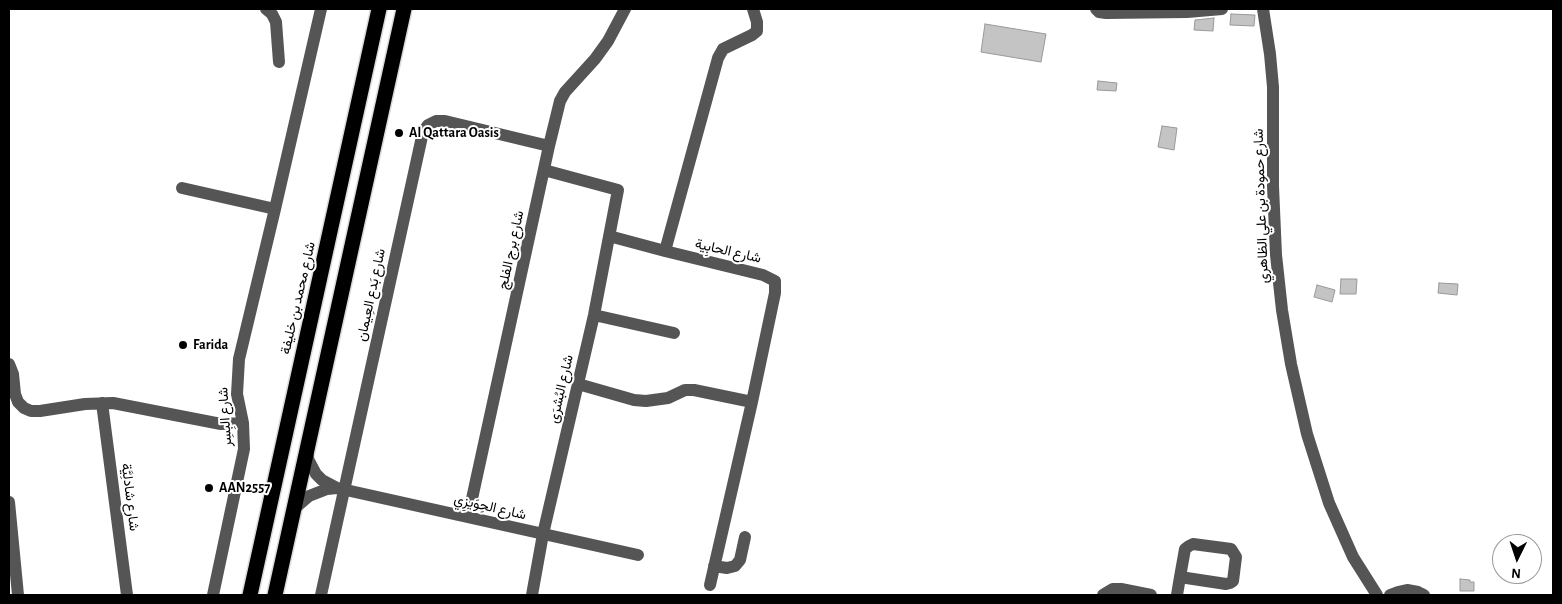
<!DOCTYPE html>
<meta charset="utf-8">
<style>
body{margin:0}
#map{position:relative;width:1562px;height:604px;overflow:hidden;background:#fff;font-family:"Alegreya Sans",sans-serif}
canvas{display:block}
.frame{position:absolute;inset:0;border:10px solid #000;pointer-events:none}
.north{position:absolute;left:1492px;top:534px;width:50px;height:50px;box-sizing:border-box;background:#fff;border:1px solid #999;border-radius:50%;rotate:184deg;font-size:14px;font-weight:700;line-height:20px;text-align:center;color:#000}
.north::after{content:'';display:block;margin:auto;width:18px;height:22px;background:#000;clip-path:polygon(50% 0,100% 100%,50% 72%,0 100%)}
</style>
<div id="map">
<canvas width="1562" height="604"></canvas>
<div class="frame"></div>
<div class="north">N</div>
</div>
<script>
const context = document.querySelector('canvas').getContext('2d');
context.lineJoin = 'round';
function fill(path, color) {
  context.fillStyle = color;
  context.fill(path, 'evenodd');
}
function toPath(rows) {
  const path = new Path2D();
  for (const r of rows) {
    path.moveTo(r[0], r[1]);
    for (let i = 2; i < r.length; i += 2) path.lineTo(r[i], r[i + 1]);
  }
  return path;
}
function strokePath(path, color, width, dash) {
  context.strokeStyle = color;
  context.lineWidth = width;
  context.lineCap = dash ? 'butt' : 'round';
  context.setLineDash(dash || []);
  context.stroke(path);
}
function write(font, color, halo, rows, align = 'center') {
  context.font = font + ' "Alegreya Sans",Vazirmatn,sans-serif';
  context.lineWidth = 4;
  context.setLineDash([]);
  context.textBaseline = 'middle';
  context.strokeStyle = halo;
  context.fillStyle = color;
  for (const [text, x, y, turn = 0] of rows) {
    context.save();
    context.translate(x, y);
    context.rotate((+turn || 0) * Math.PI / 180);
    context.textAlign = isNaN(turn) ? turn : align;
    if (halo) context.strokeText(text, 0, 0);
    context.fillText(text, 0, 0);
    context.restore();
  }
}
const building = toPath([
 [1231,14,1255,15,1254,26,1230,25,1231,14],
 [1214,18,1213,31,1194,30,1195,20,1214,18],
 [985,24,1046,34,1041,62,981,52,985,24],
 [1098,81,1117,83,1116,91,1097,90,1098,81],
 [1162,126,1177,128,1174,150,1158,147,1162,126],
 [1341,279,1357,279,1356,294,1340,294,1341,279],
 [1439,283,1458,284,1457,295,1438,293,1439,283],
 [1317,285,1335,290,1332,302,1314,297,1317,285],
 [1460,579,1470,580,1470,582,1474,582,1474,591,1460,591,1460,579]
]);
const minor = toPath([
 [266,9,272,14,276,22,279,62],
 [1096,9,1099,12,1106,13,1187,12,1222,9],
 [1263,9,1270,54,1273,87,1273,186,1276,255,1282,310,1291,364,1307,434,1329,503,1353,557,1377,595],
 [182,188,275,209],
 [609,236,665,251],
 [594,315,674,333],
 [9,364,13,374,15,394,18,402,24,408,31,411,40,411,85,404,113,403,221,424,243,423],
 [578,384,634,400,646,401,668,398,685,390,694,390,752,402],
 [102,403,127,595],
 [307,451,308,459,316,474,322,480,337,488,638,555],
 [9,502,18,595],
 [295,508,309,496,327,489,337,488],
 [468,517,549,146,560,101,565,92,595,59,608,41,625,9],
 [714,566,727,568,735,566,740,560,745,537],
 [710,585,752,402,775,293,775,281,763,275,665,251,718,58,723,49,752,35,757,31,757,22,753,9],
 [213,595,244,449,243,423,237,394,239,359,275,209,321,9],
 [321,595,423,132,428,125,436,121,445,121,549,146],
 [532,595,543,534,594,315,618,190,544,170],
 [1103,595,1113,589,1121,589,1151,595],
 [1177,595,1180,577,1185,549,1189,546,1193,544,1231,549,1236,557,1233,581,1230,583,1226,584,1180,577],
 [1390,595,1398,592,1407,590,1418,592,1424,595]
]);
const highway = toPath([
 [250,595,379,9],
 [275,595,404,9]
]);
const markers = [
 [399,133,5,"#000"],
 [183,345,5,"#000"],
 [209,488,5,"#000"]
];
const poiNames = [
 ["Al Qattara Oasis",409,133],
 ["Farida",193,345],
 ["AAN2557",219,488]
];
const streetNames = [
 ["شارع حمودة بن علي الظاهري",1261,206,-92],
 ["شارع برج الفلج",511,250,-78],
 ["شارع الحابِية",728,251,13],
 ["شارع بَدع العِيمان",371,295,-78],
 ["شارع محمد بن خليفة",298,298,-77],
 ["شارع البُشرَى",561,389,-77],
 ["شارع البِسِر",225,417,-94],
 ["شارع شادلِيَّة",130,497,83],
 ["شارع الحِوَيزِي",490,507,13]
];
fill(building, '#c4c4c4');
strokePath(building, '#999', 1);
strokePath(highway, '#dbdbdb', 18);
strokePath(minor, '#555', 12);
strokePath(highway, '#000', 15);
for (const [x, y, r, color] of markers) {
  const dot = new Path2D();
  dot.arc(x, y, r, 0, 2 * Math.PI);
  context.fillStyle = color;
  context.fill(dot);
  strokePath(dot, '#fff', 2);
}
write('bold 14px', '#000', '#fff', poiNames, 'left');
write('14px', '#000', '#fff', streetNames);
</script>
